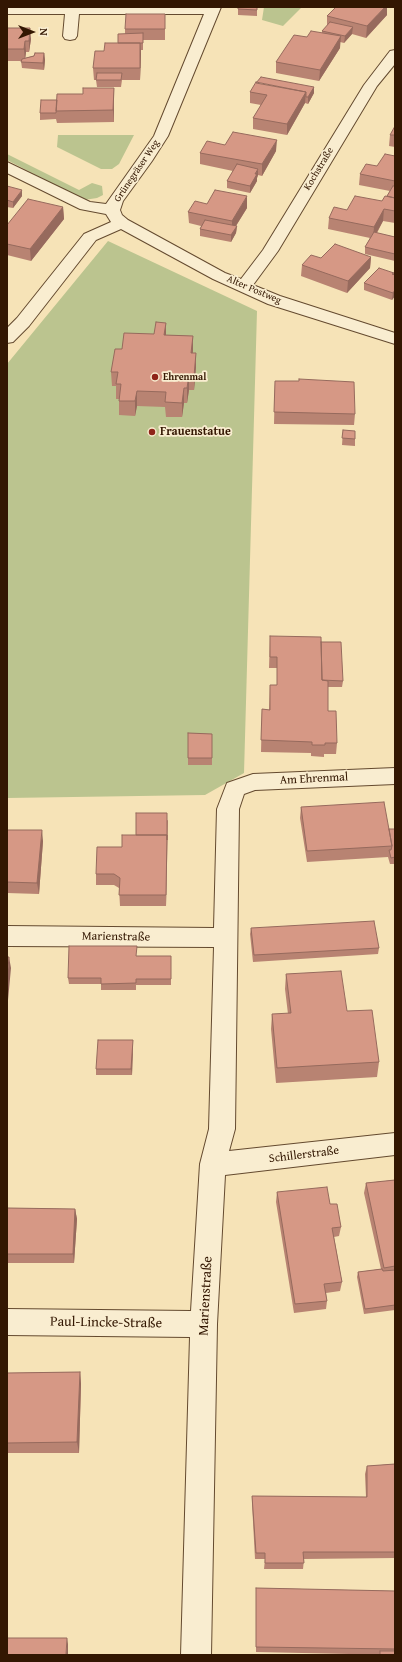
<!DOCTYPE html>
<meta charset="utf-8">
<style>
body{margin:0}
#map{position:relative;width:402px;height:1662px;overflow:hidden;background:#f6e3b7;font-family:"Gentium Book Plus",serif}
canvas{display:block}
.frame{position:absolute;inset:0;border:8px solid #331702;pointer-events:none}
.north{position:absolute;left:12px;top:12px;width:40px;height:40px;-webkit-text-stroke:3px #f9edd0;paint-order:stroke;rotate:90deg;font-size:11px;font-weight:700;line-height:16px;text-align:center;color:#331702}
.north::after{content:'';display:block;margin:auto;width:14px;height:18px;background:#331702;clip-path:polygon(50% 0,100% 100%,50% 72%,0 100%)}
</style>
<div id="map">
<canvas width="402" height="1662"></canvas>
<div class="frame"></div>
<div class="north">N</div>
</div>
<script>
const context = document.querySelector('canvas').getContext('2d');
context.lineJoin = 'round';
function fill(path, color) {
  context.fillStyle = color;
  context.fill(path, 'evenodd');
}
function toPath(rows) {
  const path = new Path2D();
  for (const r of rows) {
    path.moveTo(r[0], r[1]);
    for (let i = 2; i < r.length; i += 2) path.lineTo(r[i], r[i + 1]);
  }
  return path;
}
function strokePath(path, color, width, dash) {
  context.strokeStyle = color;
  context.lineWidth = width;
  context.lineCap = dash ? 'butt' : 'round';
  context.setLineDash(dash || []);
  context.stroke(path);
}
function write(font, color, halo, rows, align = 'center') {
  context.font = font + ' "Gentium Book Plus",serif';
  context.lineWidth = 3.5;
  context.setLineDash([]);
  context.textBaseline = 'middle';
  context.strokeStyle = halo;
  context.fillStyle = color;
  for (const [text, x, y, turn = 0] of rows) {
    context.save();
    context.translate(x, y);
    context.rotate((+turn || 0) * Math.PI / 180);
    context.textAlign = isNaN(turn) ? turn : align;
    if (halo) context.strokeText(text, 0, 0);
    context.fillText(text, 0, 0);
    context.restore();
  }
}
const green = toPath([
 [258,7,302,7,283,26,262,20,264,7],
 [58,135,134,135,119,164,112,169,101,169,57,147],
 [7,154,79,190,92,183,102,186,103,195,97,198,84,200,7,160],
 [108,241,257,311,244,773,205,795,7,798,7,364]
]);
const minor = toPath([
 [7,7,221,7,168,136,152,161,123,201,120,210,122,215,128,220,225,273,241,279,263,250,364,85,390,51,395,50,395,64,377,86,278,251,253,285,280,296,395,333,395,344,268,304,213,279,121,229,96,240,29,326,13,342,7,343,7,328,17,318,84,234,111,222,106,214,80,209,7,173,7,162,90,202,106,204,154,136,204,14,79,14,77,36,75,39,70,40,65,39,63,36,65,14,7,14,7,7],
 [395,768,395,784,255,790,244,794,239,809,235,1129,229,1151,395,1133,395,1155,225,1175,217,1324,211,1655,181,1655,190,1337,7,1335,7,1309,191,1311,200,1164,209,1129,214,947,7,946,7,926,214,928,217,809,227,783,253,774,395,768]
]);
const wall = toPath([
 [238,7,257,7,257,16,238,15],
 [165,14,165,40,143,40,143,50,141,50,140,80,122,80,121,87,97,87,96,80,94,80,93,68,104,51,118,43,125,34,125,29],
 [387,15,366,38,352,34,344,43,340,42,340,48,319,81,276,73,276,62,307,37,322,33,322,31,327,26,327,16],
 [7,28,31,39,29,52,26,52,25,58,44,53,45,60,44,70,22,68,21,61,7,61],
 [314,87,314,93,308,104,305,103,287,135,253,129,253,118,261,105,250,103,250,92],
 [114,88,114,122,57,123,56,119,40,120,40,113,57,100],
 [395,126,395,147,389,146,390,135],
 [225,145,276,151,262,176,258,175,257,178,257,181,250,193,227,188,227,181,233,171,200,164,200,153],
 [395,156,395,223,383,221,377,233,395,237,395,261,365,254,365,247,370,238,328,229,329,218,347,210,382,201,387,196,390,191,359,185,360,174,377,166],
 [7,186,22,196,13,208,7,207],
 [207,204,247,208,236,226,237,226,236,233,231,242,200,236,200,229,201,226,189,223,188,212],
 [63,207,64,219,31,261,7,255,7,225],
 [371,257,370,268,347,293,301,276,302,265,321,258],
 [394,273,393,274,395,275,395,296,392,300,364,290,364,283],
 [166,323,166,335,193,336,193,353,196,353,196,367,194,390,189,390,187,403,184,403,182,417,166,417,165,407,137,406,135,416,119,415,119,399,116,399,116,386,112,386,111,372,122,349,154,334],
 [275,381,299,381,355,414,354,425,274,424],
 [343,430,355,439,355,446,342,445],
 [270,636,321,642,343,681,342,687,328,687,328,711,337,743,336,754,324,754,324,757,311,756,311,753,261,752,262,709,269,710,270,685,277,685,277,668,269,668],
 [188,733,212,734,212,765,188,765],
 [301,807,389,829,395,829,395,864,390,864,388,857,307,862,300,818],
 [168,820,166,906,120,906,119,888,114,885,96,885,96,874,122,847,136,835],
 [7,830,43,841,39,894,7,893],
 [251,928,379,948,378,954,253,962,250,934],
 [137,956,171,956,171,985,136,985,136,990,101,990,101,984,69,984,68,978],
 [286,974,347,1011,379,1062,377,1077,276,1083,271,1029,272,1014,288,1014,285,989],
 [133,1046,132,1075,96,1075,96,1069],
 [395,1180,395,1310,364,1314,357,1277,358,1272,381,1269,364,1193,366,1183],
 [277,1192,330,1204,341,1227,339,1236,334,1237,342,1282,340,1291,326,1293,327,1301,326,1309,294,1313,276,1202],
 [7,1208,75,1209,77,1219,74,1263,7,1263],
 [80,1372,81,1384,79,1453,7,1453,7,1373],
 [395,1464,395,1558,304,1559,303,1569,264,1569,265,1559,255,1559,252,1503,252,1496,366,1497,365,1474,367,1466],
 [256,1588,395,1591,395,1655,256,1652]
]);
const shadedWall = toPath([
 [385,7,387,7,387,15,366,38,367,26],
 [353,27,352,34,344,43,345,36],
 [30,28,31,39,29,52,29,41],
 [341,36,340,48,319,81,320,70],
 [25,41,26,52,25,61,24,49],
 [140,43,141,54,140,80],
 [44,53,45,60,44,70,43,63],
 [314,87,314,93,308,104,308,97],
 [114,88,114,122,113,110],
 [306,92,305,103,287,135,287,124],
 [277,140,276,151,262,176,262,164],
 [258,169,258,175,257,178,257,181,250,193,250,186],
 [22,190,22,196,13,208,13,202],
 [247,196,247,208,232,232,232,221],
 [63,207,64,219,31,261,30,249],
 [384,209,383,221,373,239,374,227],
 [237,226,236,233,231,242,231,235],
 [371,257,370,268,347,293,348,281],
 [395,290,395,296,392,300,393,293],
 [166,323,166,337,164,335],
 [193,336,193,350,191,367,191,353],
 [196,353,196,367,194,390,194,376],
 [189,375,189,390,187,403,187,388],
 [184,388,184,403,182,417,182,403],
 [137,391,137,406,135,416,135,401],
 [42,830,43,841,39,894,37,883],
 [167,835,167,847,166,906,166,895],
 [9,957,11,968,7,1011,7,981],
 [133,1040,133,1046,132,1075,131,1069],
 [75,1209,77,1219,74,1263,73,1254],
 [80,1372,81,1384,79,1453,77,1442],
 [67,1638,68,1644,68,1655,66,1655]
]);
const building = toPath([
 [238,7,257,7,257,10,238,9,238,7],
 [336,7,385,7,367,26,327,16,336,7],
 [126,14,165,14,165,29,125,29,126,14],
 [330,22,353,27,345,36,322,31,330,22],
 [7,28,30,28,29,41,25,41,24,49,7,49,7,28],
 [311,31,341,36,320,70,276,62,294,35,307,37,311,31],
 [143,33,143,43,118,43,118,34,143,33],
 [105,43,140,43,140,68,93,68,95,51,104,51,105,43],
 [35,53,44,53,43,63,21,62,22,59,34,56,35,53],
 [97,73,122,73,121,80,96,80,97,73],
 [261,77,314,87,308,97,306,97,306,92,256,83,261,77],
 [256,82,306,92,287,124,253,118,267,95,250,92,256,82],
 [83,88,114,88,113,110,56,111,57,94,83,94,83,88],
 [41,100,57,100,56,113,40,113,41,100],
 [395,126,395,135,390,135,395,126],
 [233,132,277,140,262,164,200,153,207,141,225,145,233,132],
 [385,154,395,156,395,181,360,174,366,164,377,166,385,154],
 [237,164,258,169,255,174,257,174,250,186,227,181,237,164],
 [7,186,22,190,13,202,7,200,7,186],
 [393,186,395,186,395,198,387,196,393,186],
 [215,190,247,196,232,221,188,212,195,201,207,204,215,190],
 [355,196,382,201,385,196,395,198,395,211,384,209,374,227,329,218,334,207,347,210,355,196],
 [28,199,63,207,30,249,7,244,7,225,28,199],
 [205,220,237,226,231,235,200,229,205,220],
 [374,232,395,237,395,254,365,247,374,232],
 [335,244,371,257,348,281,302,265,311,255,321,258,335,244],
 [379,268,394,273,392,274,395,275,395,290,393,293,364,283,379,268],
 [156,322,166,323,164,335,193,336,191,353,196,353,194,376,189,375,187,388,184,388,182,403,165,402,166,392,137,391,135,401,119,401,121,384,116,384,118,372,111,372,115,349,122,349,124,333,154,334,156,322],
 [299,379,354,382,355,414,274,412,275,381,299,381,299,379],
 [343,430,355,431,355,439,342,438,343,430],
 [270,636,321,637,322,680,328,681,328,711,336,711,337,743,325,743,325,745,312,745,312,742,261,740,262,709,270,710,270,685,277,685,277,657,270,657,270,636],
 [321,642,341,642,343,681,322,680,321,642],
 [188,733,212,734,212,758,188,758,188,733],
 [384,802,392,846,307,851,301,807,384,802],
 [136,813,167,813,167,840,167,835,136,835,136,813],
 [389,829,395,829,395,857,391,858,389,850,391,850,392,846,389,829],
 [7,830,42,830,37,883,7,882,7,830],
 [122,835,167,835,166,895,119,895,120,878,114,874,96,874,97,847,122,847,122,835],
 [374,921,379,948,254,955,251,928,374,921],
 [69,946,137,946,136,956,171,956,171,979,136,979,136,983,101,984,101,978,68,978,69,946],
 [7,957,9,957,7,981,7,957],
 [341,971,347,1011,372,1010,379,1062,277,1068,272,1014,291,1013,286,974,341,971],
 [98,1040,133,1040,131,1069,96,1069,98,1040],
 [395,1180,395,1266,384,1268,366,1183,395,1180],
 [327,1187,330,1204,337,1204,341,1227,332,1228,342,1282,324,1284,327,1301,295,1304,277,1192,327,1187],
 [7,1208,75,1209,73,1254,7,1254,7,1208],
 [382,1269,383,1271,395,1270,395,1305,365,1309,358,1272,382,1269],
 [80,1372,77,1442,7,1443,7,1373,80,1372],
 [395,1464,395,1552,303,1552,304,1563,265,1563,265,1553,256,1553,252,1496,367,1497,367,1466,395,1464],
 [256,1588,395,1591,395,1649,256,1647,256,1588],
 [7,1638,67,1638,66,1655,7,1655,7,1638],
 [380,1651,395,1651,395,1655,380,1655,380,1651]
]);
const markers = [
 [155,377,4,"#8f2418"],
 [152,432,4,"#8f2418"]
];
const farStreetnames = [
 ["Kochstraße",319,169,-59],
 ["Grünegräser Weg",137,171,-56],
 ["Alter Postweg",254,290,23]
];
const farPoinames = [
 ["Ehrenmal",163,377]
];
const poiNames = [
 ["Frauenstatue",160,432]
];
const streetNames = [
 ["Am Ehrenmal",314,779,-3],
 ["Marienstraße",116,937,1],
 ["Schillerstraße",304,1155,-7]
];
const nearStreetnames = [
 ["Marienstraße",206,1296,-87],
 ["Paul-Lincke-Straße",106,1323,1]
];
fill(green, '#bbc48f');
strokePath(minor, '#644a2f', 2);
fill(minor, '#f9edd0');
fill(wall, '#b88372');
fill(shadedWall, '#966a5d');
fill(building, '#d69885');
strokePath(building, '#966a5d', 1);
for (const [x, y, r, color] of markers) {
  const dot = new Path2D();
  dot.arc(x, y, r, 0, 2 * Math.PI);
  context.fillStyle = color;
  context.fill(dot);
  strokePath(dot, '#f9edd0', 1.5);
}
write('10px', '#331702', '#f9edd0', farStreetnames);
write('bold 10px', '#331702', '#f9edd0', farPoinames, 'left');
write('bold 12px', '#331702', '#f9edd0', poiNames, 'left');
write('12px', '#331702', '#f9edd0', streetNames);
write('14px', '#331702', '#f9edd0', nearStreetnames);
</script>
